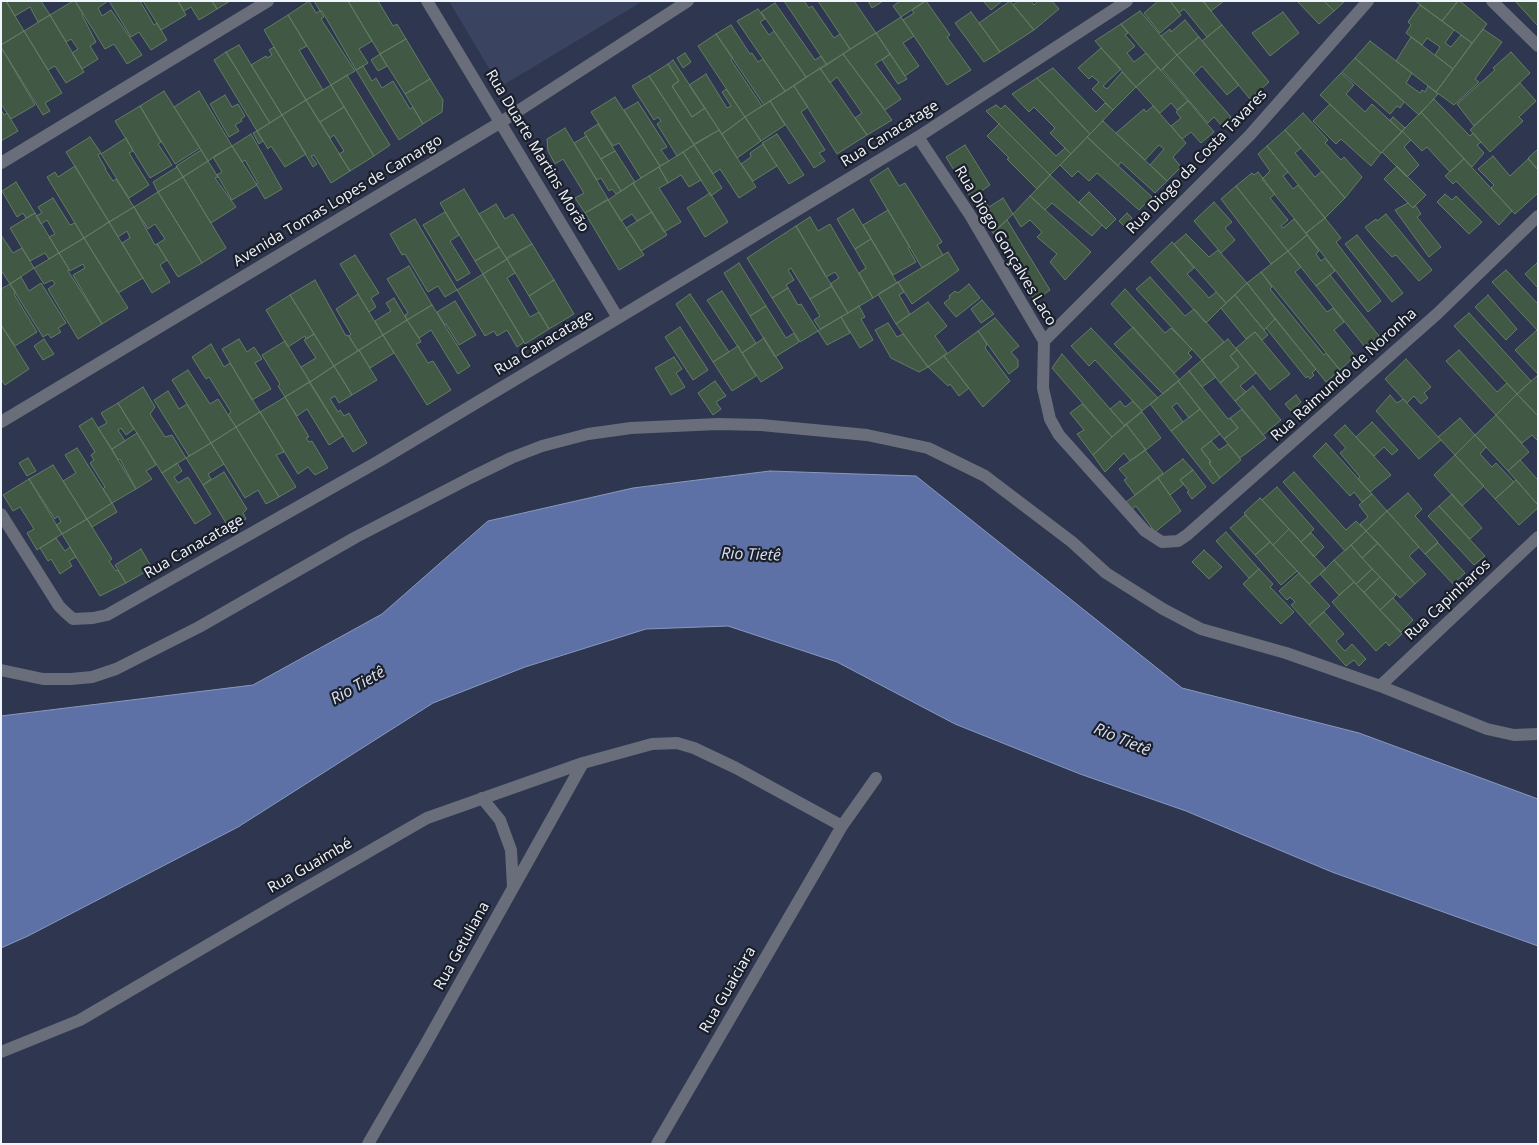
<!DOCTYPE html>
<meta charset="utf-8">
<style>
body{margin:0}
#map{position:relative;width:1539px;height:1145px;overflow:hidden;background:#2e374f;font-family:"Open Sans",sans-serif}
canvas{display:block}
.frame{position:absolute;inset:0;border:2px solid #f0f4fd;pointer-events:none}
</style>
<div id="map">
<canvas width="1539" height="1145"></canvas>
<div class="frame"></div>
</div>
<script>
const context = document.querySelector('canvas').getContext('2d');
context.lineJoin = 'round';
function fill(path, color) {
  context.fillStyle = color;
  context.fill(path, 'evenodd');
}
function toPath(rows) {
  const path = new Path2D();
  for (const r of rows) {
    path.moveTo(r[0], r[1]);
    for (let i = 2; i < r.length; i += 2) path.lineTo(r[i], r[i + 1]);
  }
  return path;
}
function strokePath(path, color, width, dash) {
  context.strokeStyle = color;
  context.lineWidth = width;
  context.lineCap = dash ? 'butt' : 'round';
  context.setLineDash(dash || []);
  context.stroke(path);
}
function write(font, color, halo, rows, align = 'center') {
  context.font = font + ' "Open Sans",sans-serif';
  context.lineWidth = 4.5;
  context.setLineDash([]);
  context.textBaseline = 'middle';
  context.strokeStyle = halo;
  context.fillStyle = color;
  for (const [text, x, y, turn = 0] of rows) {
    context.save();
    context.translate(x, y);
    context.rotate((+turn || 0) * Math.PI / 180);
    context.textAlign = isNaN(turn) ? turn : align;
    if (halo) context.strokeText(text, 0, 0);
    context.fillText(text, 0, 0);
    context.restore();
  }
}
const built = toPath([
 [449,1,643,1,500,87]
]);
const water = toPath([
 [770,471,916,476,1182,688,1359,733,1538,799,1538,946,1332,872,1186,811,1080,774,955,724,837,662,728,626,646,629,525,667,433,703,238,827,28,936,1,948,1,716,253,685,382,614,488,521,633,488,770,471]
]);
const building = toPath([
 [1,1,6,1,24,31,1,45,1,1],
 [6,1,41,1,50,15,38,22,30,7,15,16,6,1],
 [73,1,75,1,83,14,82,15,96,42,90,46,98,59,82,69,72,53,78,49,71,39,66,42,50,15,73,1],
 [75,1,108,1,98,8,102,16,111,10,142,55,127,64,114,44,105,49,75,1],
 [109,1,140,1,154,25,157,23,167,40,151,50,139,32,131,37,109,1],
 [143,1,178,1,186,15,161,30,143,1],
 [178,1,212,1,217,9,199,20,191,7,184,11,178,1],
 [212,1,230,1,217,9,212,1],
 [309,1,316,13,320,11,324,17,321,19,355,71,331,85,288,15,309,1],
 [314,1,348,1,372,41,359,49,368,63,356,70,322,11,320,11,314,1],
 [348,1,378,1,393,26,397,24,406,39,380,54,348,1],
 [784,1,804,1,809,8,812,6,834,38,840,34,850,49,827,65,784,1],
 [818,1,854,1,876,33,850,49,818,1],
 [868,1,883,1,872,8,868,1],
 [900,1,925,1,901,17,893,6,900,1],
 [926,1,950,35,947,37,971,70,947,85,903,20,914,13,912,10,926,1],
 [983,1,1002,1,991,10,983,1],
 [1010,1,1034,30,1000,52,979,23,1010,1],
 [1018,1,1031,1,1034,5,1038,1,1052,1,1059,9,1034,30,1013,5,1018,1],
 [1158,1,1170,1,1181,15,1160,33,1144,13,1158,1],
 [1170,1,1203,1,1222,25,1207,37,1184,9,1179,13,1170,1],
 [1203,1,1224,1,1211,11,1203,1],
 [1297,1,1324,1,1334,11,1319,24,1297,1],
 [1324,1,1345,1,1334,11,1324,1],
 [1415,1,1458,1,1442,21,1415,1],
 [1458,1,1460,1,1487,24,1472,43,1442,21,1458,1],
 [1515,1,1538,1,1538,24,1537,25,1515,1],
 [775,3,815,60,821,56,827,65,806,77,761,12,775,3],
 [1420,5,1454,30,1445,43,1451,47,1461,35,1472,43,1453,69,1435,55,1440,47,1427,38,1422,45,1406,33,1411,25,1408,22,1420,5],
 [758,9,765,19,760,22,769,35,774,31,806,77,785,91,737,21,758,9],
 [1140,11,1177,55,1161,71,1121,24,1140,11],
 [971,12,1000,52,984,62,955,23,971,12],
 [1283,12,1299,33,1270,56,1252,33,1283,12],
 [50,15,84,72,66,83,55,66,48,70,24,31,50,15],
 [288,15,307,46,299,50,323,90,306,100,264,30,288,15],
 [901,17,914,36,903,43,919,66,905,76,876,33,901,17],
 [1185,20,1199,37,1177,55,1161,36,1170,29,1171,32,1185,20],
 [1121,24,1128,33,1125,35,1135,46,1127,53,1134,62,1146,53,1158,67,1136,87,1095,41,1121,24],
 [731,25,750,54,752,53,758,62,763,59,785,91,764,105,716,34,731,25],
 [1222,25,1269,82,1250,99,1202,41,1222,25],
 [1483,29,1502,42,1475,79,1479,82,1454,105,1436,92,1483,29],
 [24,31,62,93,45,103,50,111,43,115,1,47,1,45,24,31],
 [876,33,890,54,875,64,901,99,885,110,843,54,876,33],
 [716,34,733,58,731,60,762,106,745,117,698,46,716,34],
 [1199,37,1239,85,1227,95,1202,66,1194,74,1177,55,1199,37],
 [1411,37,1453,69,1436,92,1396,61,1411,37],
 [406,39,430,79,405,94,380,54,406,39],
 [1370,41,1412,73,1406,83,1420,93,1422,90,1425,92,1428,86,1438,94,1419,115,1355,58,1370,41],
 [239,45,282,115,270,123,226,52,239,45],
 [1,47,35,105,11,119,1,104,1,47],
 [274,47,306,100,282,115,251,65,266,56,267,58,272,55,269,50,274,47],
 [1101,48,1121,69,1103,86,1107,89,1122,72,1136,87,1113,110,1092,89,1099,82,1092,76,1089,79,1078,68,1101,48],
 [226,52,270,123,257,131,214,60,226,52],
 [1511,52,1530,73,1474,126,1457,104,1495,70,1493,68,1511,52],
 [685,53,691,62,683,68,677,58,685,53],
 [380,54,387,66,378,71,371,60,380,54],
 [843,54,892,120,867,135,855,118,862,113,837,77,830,83,820,68,843,54],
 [890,54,907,79,898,84,882,60,890,54],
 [1177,55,1231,117,1222,126,1214,117,1208,123,1162,69,1177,55],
 [1355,58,1404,102,1400,108,1397,106,1390,114,1342,72,1355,58],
 [673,60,705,108,692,117,672,86,679,81,668,64,673,60],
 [668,64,679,81,672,86,692,117,705,108,719,130,694,144,649,76,668,64],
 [363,66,372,81,376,78,382,88,393,81,410,109,413,107,423,124,399,140,356,70,363,66],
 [1158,67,1188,101,1177,110,1171,103,1160,113,1136,87,1158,67],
 [820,68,867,135,837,154,794,86,820,68],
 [1053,68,1096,112,1105,103,1113,110,1090,134,1037,78,1053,68],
 [1341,73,1354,85,1346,94,1365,112,1372,104,1402,132,1381,153,1320,95,1341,73],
 [706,74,727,108,731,106,722,92,726,89,745,117,722,134,689,85,706,74],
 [347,75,390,145,374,156,331,85,347,75],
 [649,76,694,145,677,156,657,124,661,121,658,117,654,120,632,86,649,76],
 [1037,78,1090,134,1071,154,1050,133,1055,128,1034,107,1029,112,1012,94,1037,78],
 [430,79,443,100,442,112,423,124,405,94,430,79],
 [1520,83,1536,101,1519,117,1523,121,1490,152,1470,130,1520,83],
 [331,85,344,107,320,122,306,100,331,85],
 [794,86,808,107,801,112,825,150,819,153,825,161,814,168,770,101,794,86],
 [164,91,200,148,175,164,140,106,164,91],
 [199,91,232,146,208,161,174,107,199,91],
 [225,95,232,107,238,104,245,116,241,119,242,121,235,125,239,131,229,137,210,104,225,95],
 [615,97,660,166,641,178,619,143,613,146,591,112,615,97],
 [1434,99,1470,136,1473,133,1481,142,1477,145,1484,153,1472,167,1421,112,1434,99],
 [306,100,350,171,331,183,314,155,311,156,317,164,313,167,282,115,306,100],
 [770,101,785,125,761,141,745,117,770,101],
 [1188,101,1214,132,1201,143,1191,132,1182,139,1171,126,1181,118,1176,112,1188,101],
 [638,102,667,147,661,150,669,161,660,166,624,110,638,102],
 [1330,104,1381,153,1371,166,1341,139,1336,144,1313,121,1330,104],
 [996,105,1001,109,1005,105,1056,156,1065,148,1071,154,1050,175,986,111,996,105],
 [140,106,161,142,158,144,172,165,150,178,115,121,140,106],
 [1153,106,1186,143,1173,157,1181,167,1167,181,1150,165,1164,149,1159,145,1145,160,1116,133,1144,109,1146,112,1153,106],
 [344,107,374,156,350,171,339,154,344,151,334,135,330,138,320,122,344,107],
 [1,110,4,115,7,113,18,131,1,141,1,110],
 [1421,112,1464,159,1450,172,1427,147,1422,151,1402,131,1421,112],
 [1303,113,1328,140,1325,143,1341,160,1344,157,1362,177,1345,198,1285,130,1303,113],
 [282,115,306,154,285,167,271,146,268,149,257,131,282,115],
 [745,117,761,141,737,158,722,134,745,117],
 [1393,117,1405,128,1402,132,1390,120,1393,117],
 [1103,121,1167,181,1155,193,1121,162,1118,166,1087,137,1103,121],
 [598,124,615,151,601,159,584,133,598,124],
 [999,124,1050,175,1037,189,1007,159,1009,158,987,136,999,124],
 [565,128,608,199,585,213,575,198,584,193,563,159,555,164,548,151,547,139,565,128],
 [719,130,756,187,739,198,720,169,713,174,694,145,719,130],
 [1285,130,1301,148,1295,153,1315,177,1322,171,1345,198,1325,218,1267,146,1285,130],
 [257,131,263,141,259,144,253,133,257,131],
 [1402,131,1411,140,1404,147,1419,165,1407,177,1382,152,1402,131],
 [251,134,282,189,265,199,256,184,258,183,245,160,242,162,232,146,251,134],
 [777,134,804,175,789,184,762,143,777,134],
 [586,136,621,191,616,194,612,189,609,191,601,178,597,180,574,143,586,136],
 [90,137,101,153,98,155,106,169,105,169,113,181,116,179,134,207,109,222,66,152,90,137],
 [1087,137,1152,197,1139,210,1097,173,1089,181,1078,171,1072,177,1060,165,1087,137],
 [126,138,133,151,129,153,149,185,129,198,101,154,126,138],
 [763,144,777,166,753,181,741,164,751,157,750,153,763,144],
 [694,145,722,188,711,196,683,152,694,145],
 [965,145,990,185,971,198,946,157,965,145],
 [232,146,257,185,232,200,217,175,222,172,213,157,232,146],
 [1267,146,1288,172,1283,176,1293,189,1298,185,1325,218,1306,233,1262,179,1270,171,1258,154,1267,146],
 [1538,149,1538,170,1528,158,1538,149],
 [201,150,208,161,183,177,176,166,201,150],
 [615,151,635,182,621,191,601,159,615,151],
 [683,152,701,180,689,187,681,175,668,183,659,167,683,152],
 [1493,156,1510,176,1528,159,1538,170,1538,193,1515,214,1491,188,1494,185,1478,169,1493,156],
 [1464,159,1512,211,1499,225,1456,181,1453,184,1445,176,1464,159],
 [208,161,218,177,215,178,236,207,211,223,183,177,208,161],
 [75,166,109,222,84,238,47,177,55,172,58,177,75,166],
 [1397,166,1426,195,1413,208,1384,179,1397,166],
 [177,167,183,177,158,192,153,182,177,167],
 [659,167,668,183,659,188,681,222,664,232,633,183,659,167],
 [888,168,899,186,905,183,942,242,937,245,943,255,922,268,870,180,888,168],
 [1258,172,1275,194,1270,198,1288,220,1281,226,1283,228,1294,219,1307,235,1288,251,1236,186,1252,173,1254,175,1258,172],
 [1050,175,1102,225,1092,236,1052,203,1045,210,1030,196,1050,175],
 [183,177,226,248,202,263,158,192,183,177],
 [16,182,35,213,26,218,23,213,17,217,2,191,16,182],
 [633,183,652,212,637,221,632,214,621,221,608,200,633,183],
 [1236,186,1288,251,1271,264,1221,199,1236,186],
 [464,189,499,247,475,261,440,203,464,189],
 [158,192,202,263,178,277,157,244,165,239,155,224,148,229,134,207,158,192],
 [1089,192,1116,219,1106,229,1079,202,1089,192],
 [710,193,728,222,705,237,687,208,710,193],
 [1445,194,1452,200,1456,196,1482,222,1469,234,1437,202,1445,194],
 [1030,196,1091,252,1065,280,1050,262,1057,254,1037,237,1042,232,1030,220,1021,227,1013,214,1030,196],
 [53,198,70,225,75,223,84,238,59,253,49,237,55,234,47,220,41,224,36,216,42,213,38,207,53,198],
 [983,198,989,207,980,213,974,203,983,198],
 [1003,198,1013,214,993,233,980,213,1003,198],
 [608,200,644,255,619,270,585,213,608,200],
 [1214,202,1232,222,1225,228,1235,240,1221,253,1194,221,1214,202],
 [1408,203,1413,208,1415,205,1421,214,1417,217,1441,247,1429,257,1395,210,1408,203],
 [496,204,505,219,513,214,532,244,506,258,479,214,496,204],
 [134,207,155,245,157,244,167,260,160,265,170,282,152,293,122,243,130,238,127,231,118,237,109,222,134,207],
 [853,209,871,239,855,249,837,219,853,209],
 [888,210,910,247,908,248,916,262,893,275,863,225,888,210],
 [445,212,459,235,450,241,470,273,457,281,423,225,445,212],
 [652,212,667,235,641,251,626,228,652,212],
 [35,213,59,253,49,259,45,253,30,261,10,228,35,213],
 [1127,213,1132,218,1124,226,1119,221,1127,213],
 [1386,214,1432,270,1419,281,1396,255,1392,257,1374,238,1365,227,1376,219,1377,221,1386,214],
 [810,217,818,231,830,224,873,298,848,313,830,284,839,278,835,272,826,277,796,226,810,217],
 [1325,218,1341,238,1336,242,1381,301,1368,312,1306,233,1325,218],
 [415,219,457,290,445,297,438,286,428,292,405,254,402,255,390,234,415,219],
 [1007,220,1050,290,1035,301,993,233,1007,220],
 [109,222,143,278,118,293,84,238,109,222],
 [796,226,832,286,810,299,791,268,788,270,794,280,786,285,788,288,772,298,747,258,796,226],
 [1186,234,1209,257,1218,250,1247,283,1226,303,1174,244,1186,234],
 [1,235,13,253,22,248,34,268,10,284,1,270,1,235],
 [1307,235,1319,251,1316,254,1321,261,1325,258,1335,271,1316,286,1288,251,1307,235],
 [1357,235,1403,293,1392,302,1345,244,1357,235],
 [84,238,128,308,102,324,73,275,85,268,83,264,70,271,59,253,84,238],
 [871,239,897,283,873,298,859,273,866,268,855,249,871,239],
 [1172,242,1194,268,1187,274,1204,292,1209,298,1216,292,1226,303,1206,323,1151,262,1172,242],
 [532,244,554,280,529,296,507,259,532,244],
 [499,247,507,259,483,274,475,261,499,247],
 [1288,251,1301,267,1295,272,1327,312,1333,308,1344,322,1334,330,1355,356,1340,370,1261,272,1288,251],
 [948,252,959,270,912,304,898,282,948,252],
 [59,253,69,269,68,271,102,324,78,339,48,289,55,284,52,280,44,284,34,268,59,253],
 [355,255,379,293,371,298,376,307,369,312,340,264,355,255],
 [507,259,515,273,507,278,530,317,539,312,549,329,525,344,483,274,507,259],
 [1538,262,1538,288,1525,274,1538,262],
 [739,263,766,306,750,316,724,273,739,263],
 [409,266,432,305,407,320,405,315,408,313,387,279,409,266],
 [1506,270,1538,304,1538,331,1492,282,1506,270],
 [1261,272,1272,287,1270,289,1324,355,1326,353,1340,370,1326,382,1247,283,1261,272],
 [483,274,524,342,517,347,507,330,497,336,494,331,485,336,457,290,483,274],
 [1330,275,1379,336,1365,347,1316,286,1330,275],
 [21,277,29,291,41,283,66,323,58,328,61,332,51,338,48,334,43,337,10,284,21,277],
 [1150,277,1185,316,1194,309,1224,342,1202,360,1136,289,1150,277],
 [315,280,346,336,348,335,358,351,334,366,290,295,315,280],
 [554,280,574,314,549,329,529,296,554,280],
 [898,282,904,292,899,295,910,314,896,324,878,294,898,282],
 [1247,283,1275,319,1264,330,1235,295,1247,283],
 [10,284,16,293,14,294,37,332,15,346,1,325,1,289,10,284],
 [969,284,980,298,956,317,944,303,950,298,949,296,955,291,958,293,969,284],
 [832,286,848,313,820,329,814,320,820,316,810,299,832,286],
 [788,288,798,305,801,304,818,331,800,342,772,298,788,288],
 [1125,289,1165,333,1171,328,1192,349,1188,353,1192,357,1174,373,1111,304,1125,289],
 [722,291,756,343,742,353,707,300,722,291],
 [358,294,383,335,358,351,349,336,351,334,336,309,358,294],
 [690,294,729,352,713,362,676,304,690,294],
 [290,295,314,334,306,339,305,336,288,347,266,310,290,295],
 [1235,295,1268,335,1262,340,1255,332,1246,339,1221,308,1235,295],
 [1488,295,1517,329,1506,340,1475,307,1488,295],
 [394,298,407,320,383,335,375,321,391,311,386,303,394,298],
 [982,300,994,314,981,323,971,309,982,300],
 [455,301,476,335,459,345,446,324,445,325,437,312,455,301],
 [928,302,947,326,935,336,947,353,928,367,896,324,928,302],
 [432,305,470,366,458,374,431,330,419,338,407,320,432,305],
 [766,306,786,338,794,333,799,342,775,357,750,316,766,306],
 [859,306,865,317,861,319,873,340,860,348,841,317,859,306],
 [1469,313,1531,381,1517,394,1454,326,1469,313],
 [841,317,850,333,827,345,818,331,841,317],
 [995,318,1019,346,1011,352,1018,360,1018,367,1009,374,978,331,995,318],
 [1275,319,1316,369,1312,373,1314,375,1310,379,1308,376,1306,378,1266,328,1275,319],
 [407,320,419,338,421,342,416,344,428,363,433,361,451,390,427,405,383,335,407,320],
 [888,323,897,337,903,334,928,367,919,372,891,358,875,330,888,323],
 [1,325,29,369,5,385,1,379,1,325],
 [680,327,708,370,693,380,665,337,680,327],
 [1133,327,1180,380,1163,394,1114,344,1133,327],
 [1091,328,1158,398,1142,411,1095,360,1089,366,1071,346,1091,328],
 [1537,330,1538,331,1538,374,1515,350,1537,330],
 [978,331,987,344,985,348,1010,381,983,407,944,356,978,331],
 [1255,332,1290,374,1270,390,1236,348,1255,332],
 [314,334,334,366,310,382,301,367,316,358,304,340,314,334],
 [383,335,394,353,370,368,359,350,383,335],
 [764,338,783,368,761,382,742,353,764,338],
 [44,339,54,354,43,360,34,346,44,339],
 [239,339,247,352,254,347,262,359,255,363,271,389,252,400,222,349,239,339],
 [1228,339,1237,350,1230,356,1239,367,1220,383,1202,360,1228,339],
 [285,341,310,382,285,397,278,386,280,384,262,355,285,341],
 [211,344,224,367,230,363,260,412,236,427,228,415,231,412,209,377,206,379,192,357,211,344],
 [738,346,756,376,732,391,713,362,738,346],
 [359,350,377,380,352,395,334,366,359,350],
 [1237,350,1256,373,1240,386,1246,392,1235,401,1220,383,1239,367,1230,356,1237,350],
 [1459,350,1497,392,1507,383,1517,394,1496,415,1446,361,1459,350],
 [1062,354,1125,426,1112,437,1052,368,1062,354],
 [944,356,969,388,959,396,950,384,948,386,928,367,944,356],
 [674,357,682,369,676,373,685,387,671,395,655,368,674,357],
 [1406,359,1431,387,1424,393,1428,398,1421,404,1414,396,1407,403,1385,379,1406,359],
 [1202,360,1216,377,1202,387,1189,371,1202,360],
 [334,366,352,395,339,403,335,396,330,399,338,412,340,410,344,416,349,413,367,443,353,452,310,382,334,366],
 [188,370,210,404,218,399,236,427,211,443,172,380,188,370],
 [1189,371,1228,419,1230,418,1238,428,1224,439,1178,381,1189,371],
 [1538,375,1538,416,1517,394,1538,375],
 [715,381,726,396,716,402,721,409,713,415,698,393,715,381],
 [1178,381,1200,409,1189,418,1177,403,1172,407,1183,422,1171,431,1150,404,1178,381],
 [309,382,343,436,329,445,307,409,297,416,285,397,309,382],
 [1253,386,1281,420,1263,435,1235,401,1253,386],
 [143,387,155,407,150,414,165,437,172,435,186,458,162,473,118,403,143,387],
 [168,391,179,409,187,404,211,443,189,456,154,400,168,391],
 [1517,394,1538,416,1538,441,1532,435,1522,443,1496,415,1517,394],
 [1296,395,1301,402,1291,411,1285,404,1296,395],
 [1390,395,1397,403,1403,399,1441,440,1419,459,1376,411,1390,395],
 [285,397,309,437,306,438,309,442,312,441,328,468,315,475,308,467,298,474,260,412,285,397],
 [1120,401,1125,407,1133,401,1142,411,1125,426,1110,409,1120,401],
 [118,403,134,429,126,435,121,428,118,430,125,441,112,449,98,428,107,423,101,413,118,403],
 [1082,404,1112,437,1093,455,1077,434,1084,430,1070,413,1082,404],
 [1200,409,1220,434,1201,449,1211,462,1209,463,1220,478,1213,484,1171,431,1200,409],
 [1242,409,1266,438,1240,458,1224,439,1238,428,1230,418,1242,409],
 [260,412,284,452,276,455,296,487,279,497,236,427,260,412],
 [1142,412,1161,438,1146,450,1126,424,1142,412],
 [1496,415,1529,452,1508,471,1475,435,1496,415],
 [92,418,136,489,112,503,103,489,105,487,90,463,94,460,91,455,95,452,79,426,92,418],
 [1460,418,1475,435,1455,455,1438,437,1460,418],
 [1372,422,1398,450,1392,455,1384,447,1374,456,1356,437,1372,422],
 [1126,424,1146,450,1130,461,1124,453,1105,472,1093,455,1126,424],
 [1345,425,1391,475,1370,492,1358,479,1360,477,1340,453,1346,448,1334,435,1345,425],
 [236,427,279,497,266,504,258,490,245,498,211,443,236,427],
 [137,433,156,465,146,471,152,479,136,489,120,459,118,460,112,449,137,433],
 [1475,435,1486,447,1480,454,1492,467,1496,463,1514,482,1495,499,1455,455,1475,435],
 [1211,441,1219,450,1228,444,1241,460,1220,478,1209,463,1211,462,1201,449,1211,441],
 [211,443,224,464,208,474,211,479,203,485,186,458,211,443],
 [1326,443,1372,494,1362,502,1354,492,1350,496,1313,456,1326,443],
 [77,448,112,503,87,519,63,481,76,473,65,455,77,448],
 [1145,450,1163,473,1135,495,1124,480,1127,478,1119,469,1145,450],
 [1455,455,1484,486,1462,506,1434,475,1455,455],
 [28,458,36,471,27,476,19,463,28,458],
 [1183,459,1193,470,1180,480,1184,484,1170,495,1158,478,1183,459],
 [1520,460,1538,480,1538,505,1508,471,1520,460],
 [177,463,182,471,174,477,178,483,188,477,211,514,195,524,162,473,177,463],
 [53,465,87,519,62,534,56,525,61,522,58,516,55,519,29,479,53,465],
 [1193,470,1206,487,1192,499,1187,492,1189,491,1180,480,1193,470],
 [224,472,247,509,243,513,246,519,229,528,203,485,224,472],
 [1294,472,1346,530,1356,521,1366,531,1345,551,1283,482,1294,472],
 [1158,478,1181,511,1155,532,1136,506,1132,509,1126,502,1158,478],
 [29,479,62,534,37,550,27,533,34,529,20,507,13,511,3,495,29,479],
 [1516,480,1538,505,1538,508,1519,525,1495,499,1516,480],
 [1277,487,1314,529,1301,542,1262,500,1277,487],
 [1408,493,1422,509,1415,516,1438,542,1425,554,1387,511,1408,493],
 [1372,494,1387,511,1366,531,1360,524,1368,517,1359,505,1372,494],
 [1452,494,1482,528,1470,539,1439,506,1452,494],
 [1260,498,1289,529,1273,545,1244,513,1260,498],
 [112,503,117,512,92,527,87,519,112,503],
 [1439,506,1485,556,1474,565,1428,516,1439,506],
 [1387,511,1419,547,1409,556,1426,574,1415,584,1366,531,1387,511],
 [1245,515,1270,542,1255,555,1230,528,1245,515],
 [87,519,112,559,109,561,116,571,118,570,126,583,100,596,62,534,87,519],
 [1289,529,1326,569,1309,584,1273,545,1289,529],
 [1366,531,1378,543,1362,558,1351,545,1366,531],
 [1226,532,1259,569,1249,578,1216,541,1226,532],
 [1311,533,1324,547,1314,557,1301,542,1311,533],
 [56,538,65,551,70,547,76,557,69,561,72,566,60,574,51,559,48,561,40,548,56,538],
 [1270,542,1297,571,1281,585,1255,555,1270,542],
 [1378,543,1415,584,1400,598,1362,558,1378,543],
 [1438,543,1465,573,1453,584,1425,554,1438,543],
 [1351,545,1372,569,1356,584,1334,560,1351,545],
 [141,549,152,568,126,583,115,565,141,549],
 [1204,550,1222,567,1209,579,1192,562,1204,550],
 [1334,560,1354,582,1339,595,1320,574,1334,560],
 [1259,569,1273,584,1270,587,1294,612,1281,624,1243,584,1259,569],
 [1372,569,1380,577,1364,592,1356,584,1372,569],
 [1299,573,1330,606,1309,625,1291,605,1295,602,1290,597,1287,600,1279,591,1299,573],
 [1380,577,1396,595,1380,610,1364,592,1380,577],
 [1354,582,1402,634,1389,646,1386,642,1376,651,1332,602,1354,582],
 [1393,598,1413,620,1401,632,1380,610,1393,598],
 [1324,612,1344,634,1336,641,1342,648,1345,651,1352,644,1366,659,1359,666,1354,660,1346,666,1309,625,1324,612]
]);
const minor = toPath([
 [427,1,618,318],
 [1492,1,1538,46],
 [918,137,970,215,1044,341,1043,388,1050,419,1059,435,1145,531,1162,542,1178,541,1187,535,1437,314,1538,216],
 [1,163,268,1],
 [1044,341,1250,135,1368,1],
 [1,422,501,122,688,1],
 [1,514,59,606,65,612,73,619,93,618,107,615,379,461,618,318,918,137,1127,1],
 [1,670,43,679,71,679,92,677,116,669,199,627,356,537,470,478,511,458,542,446,588,434,631,428,718,424,761,425,867,435,928,448,985,476,1072,542,1106,573,1163,609,1201,629,1286,653,1380,686,1487,729,1514,735,1538,734],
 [1380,686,1538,537],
 [482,798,500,820,511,850,513,887],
 [1,1052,80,1020,283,901,427,818,583,763,652,744,677,743,694,748,736,768,842,826],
 [368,1144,424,1047,583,763],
 [657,1144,827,852,842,826,876,778]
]);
const streetNames = [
 ["Rua Canacatage",890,134,-32],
 ["Rua Duarte Martins Morão",537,151,59],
 ["Rua Diogo da Costa Tavares",1197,162,-46],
 ["Avenida Tomas Lopes de Camargo",338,201,-31],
 ["Rua Diogo Gonçalves Laco",1005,246,59],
 ["Rua Canacatage",544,343,-31],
 ["Rua Raimundo de Noronha",1344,375,-42],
 ["Rua Canacatage",194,547,-30],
 ["Rua Capinharos",1448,600,-43],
 ["Rua Guaimbé",310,866,-30],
 ["Rua Getuliana",462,946,-61],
 ["Rua Guaiciara",728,990,-60]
];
const waterNames = [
 ["Rio Tietê",751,555,2],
 ["Rio Tietê",358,686,-30],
 ["Rio Tietê",1122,740,23]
];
fill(built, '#3a4461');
fill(water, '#5d71a6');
strokePath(water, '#8998c0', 1);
fill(building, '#415844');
strokePath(building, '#647c66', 1);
strokePath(minor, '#696e7a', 12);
write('15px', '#f0f4fd', '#1b1f2a', streetNames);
write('italic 16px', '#d9e0f0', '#1b1f2a', waterNames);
</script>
